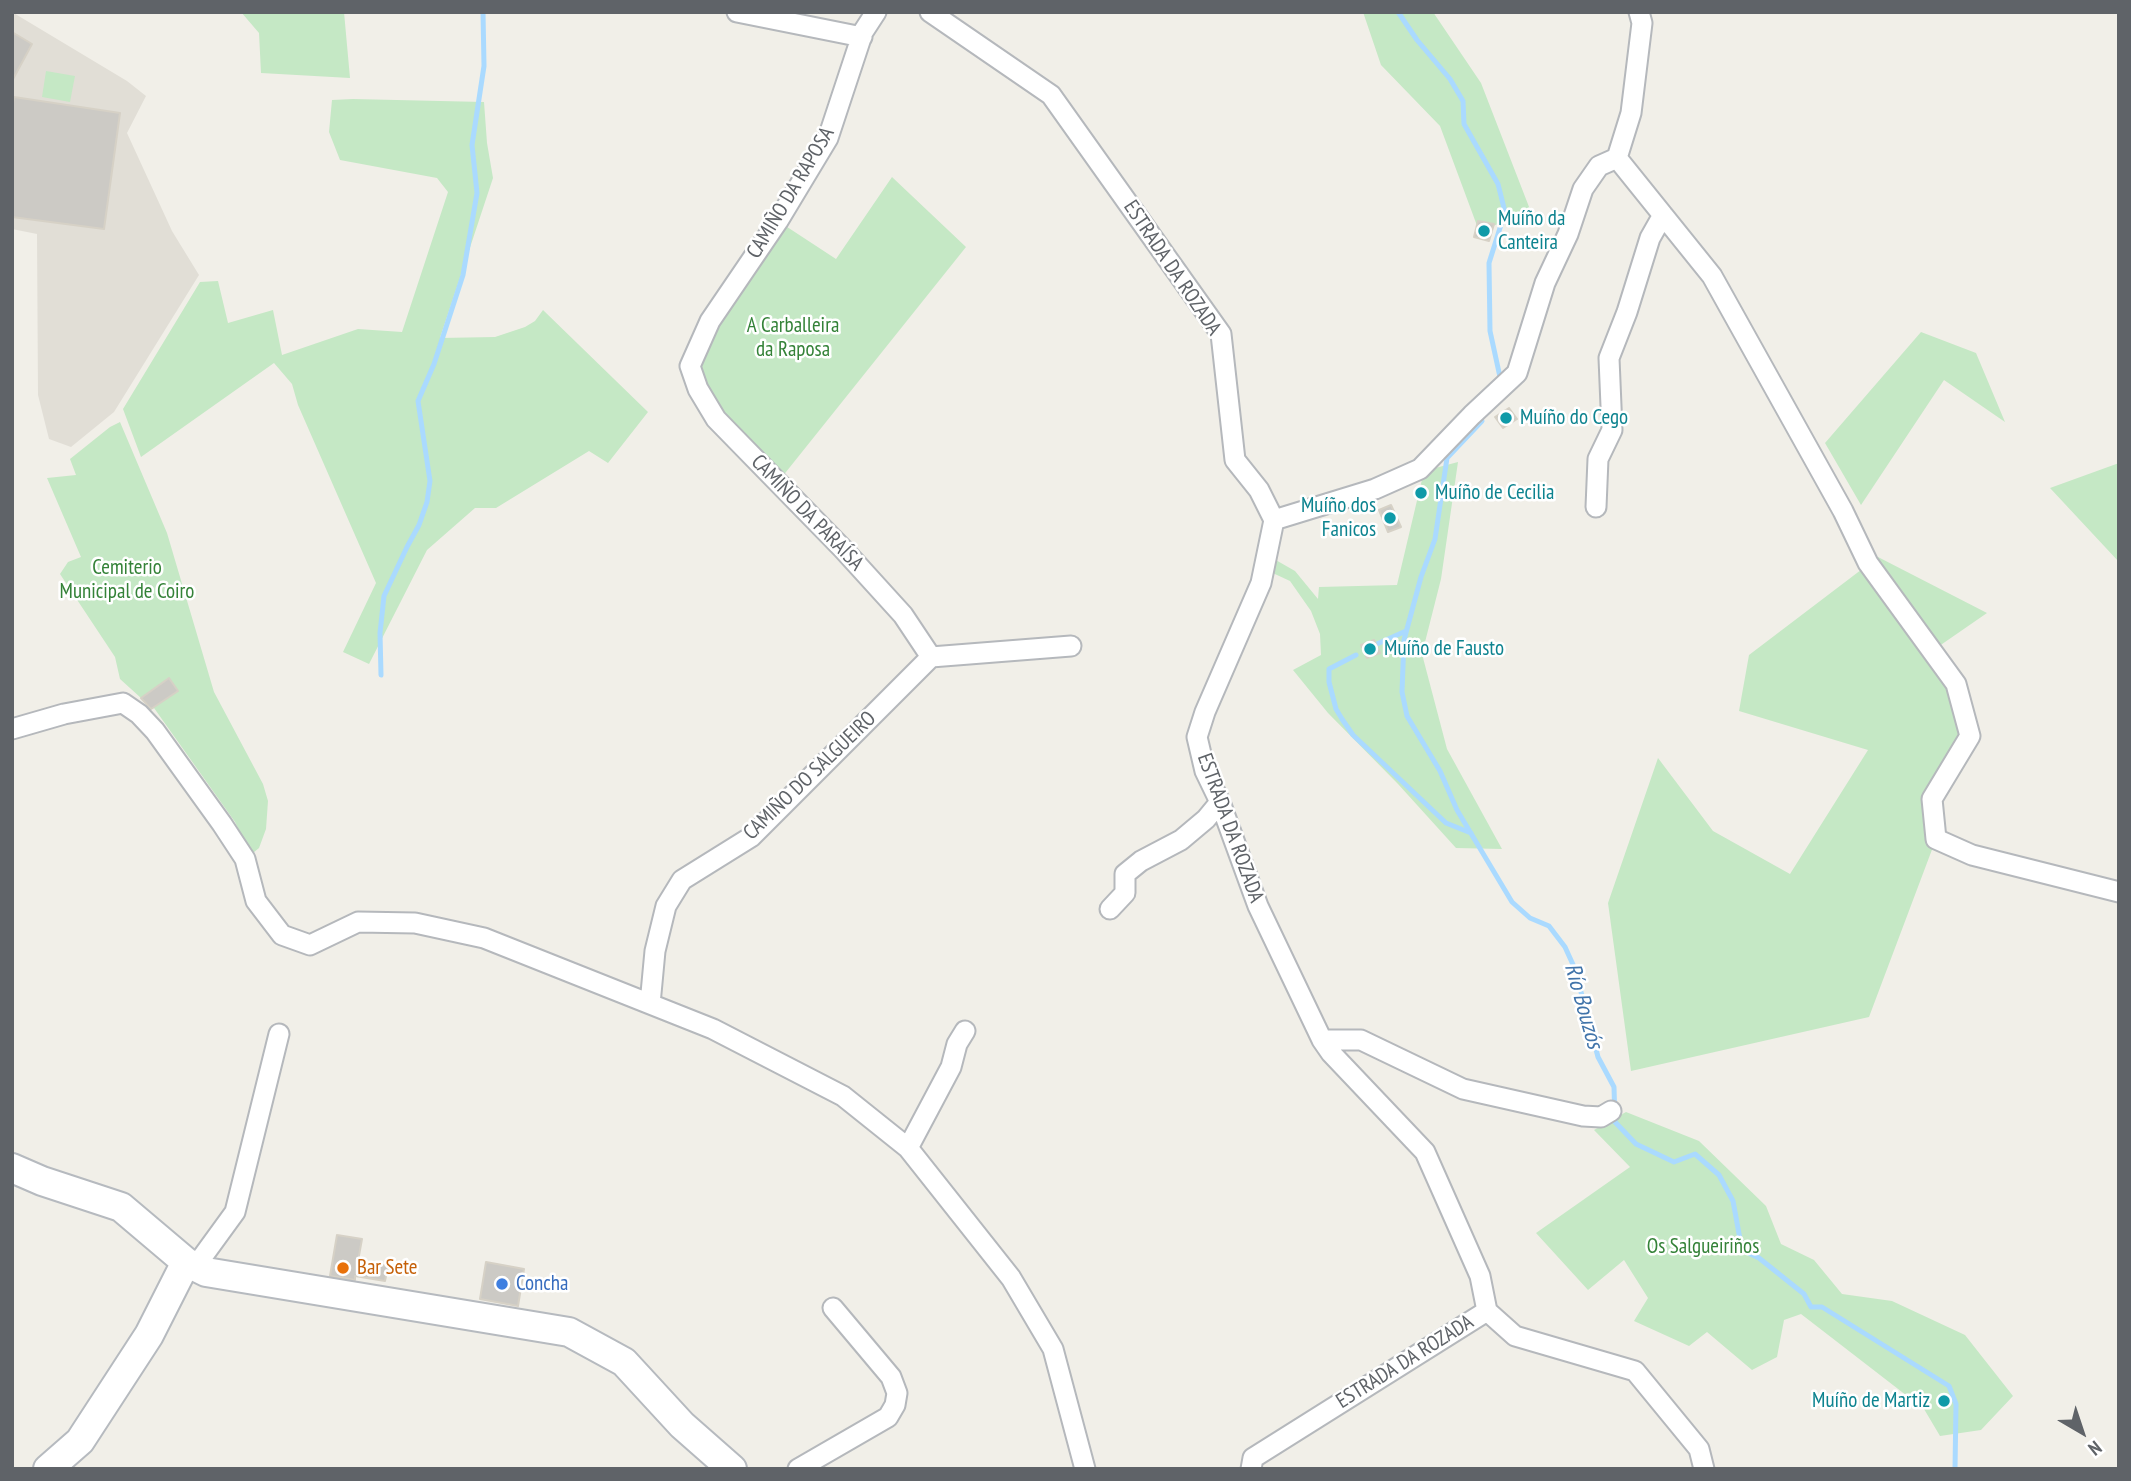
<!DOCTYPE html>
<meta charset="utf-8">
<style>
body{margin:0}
#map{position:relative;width:2131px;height:1481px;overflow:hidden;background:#f1efe8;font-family:"PT Sans Narrow",sans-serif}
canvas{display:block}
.frame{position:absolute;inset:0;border:14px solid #5f6368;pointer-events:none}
.north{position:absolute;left:2047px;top:1397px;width:70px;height:70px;-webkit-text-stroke:5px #fff;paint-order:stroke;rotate:141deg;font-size:19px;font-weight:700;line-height:28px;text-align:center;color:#5f6368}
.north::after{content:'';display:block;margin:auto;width:24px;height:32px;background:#5f6368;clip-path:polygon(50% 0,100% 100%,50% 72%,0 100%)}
</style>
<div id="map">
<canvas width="2131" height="1481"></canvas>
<div class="frame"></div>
<div class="north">N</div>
</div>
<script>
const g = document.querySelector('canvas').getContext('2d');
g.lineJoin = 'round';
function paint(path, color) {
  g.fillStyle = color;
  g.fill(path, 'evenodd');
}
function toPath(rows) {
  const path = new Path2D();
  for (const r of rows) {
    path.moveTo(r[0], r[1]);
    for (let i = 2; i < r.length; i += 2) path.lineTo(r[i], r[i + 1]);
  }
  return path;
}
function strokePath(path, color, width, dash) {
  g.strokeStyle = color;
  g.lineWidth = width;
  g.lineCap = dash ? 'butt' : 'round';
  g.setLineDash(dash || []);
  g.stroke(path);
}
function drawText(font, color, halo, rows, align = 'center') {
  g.font = font + ' "PT Sans Narrow",sans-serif';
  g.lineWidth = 5;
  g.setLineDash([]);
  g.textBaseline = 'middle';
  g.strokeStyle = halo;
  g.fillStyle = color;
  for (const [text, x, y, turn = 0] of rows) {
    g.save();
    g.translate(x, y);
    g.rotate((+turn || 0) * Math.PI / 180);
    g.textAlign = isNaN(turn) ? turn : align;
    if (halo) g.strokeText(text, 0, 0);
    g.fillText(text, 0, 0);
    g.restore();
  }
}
paint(toPath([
 [12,12,127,81,146,96,127,133,172,231,199,275,114,412,71,447,49,439,38,395,37,234,12,229]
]), '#e1ded6');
paint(toPath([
 [241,12,344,12,350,78,261,73,259,33],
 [1363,12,1433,12,1481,83,1531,212,1479,231,1440,126,1381,65],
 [46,71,75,76,70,102,42,97],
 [353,99,484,102,487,143,493,178,440,338,495,337,525,327,535,321,543,310,648,412,608,463,589,451,496,508,475,508,427,550,369,664,343,652,376,583,298,405,292,384,274,363,141,457,123,409,200,282,218,281,228,323,273,310,282,355,358,329,402,332,448,192,437,178,340,160,329,132,332,100],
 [892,177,966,247,778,482,717,419,690,366,778,221,836,259],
 [1921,332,1976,353,2005,422,1944,380,1861,505,1825,443],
 [120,422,167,533,214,692,263,784,268,801,266,829,259,848,253,853,248,849,235,822,154,708,150,710,141,698,120,679,115,657,60,574,68,562,81,557,47,478,76,475,70,459,110,427],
 [1458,462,1441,579,1422,654,1447,749,1502,849,1456,848,1398,784,1328,713,1293,670,1321,655,1320,634,1311,611,1290,581,1264,569,1267,555,1295,571,1318,599,1319,587,1397,585,1424,471],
 [2119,463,2119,562,2050,488],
 [1878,557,1987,613,1932,651,1970,736,1932,799,1936,839,1869,1017,1631,1071,1608,903,1658,758,1713,831,1790,874,1868,750,1739,711,1749,655],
 [1626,1112,1699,1141,1766,1206,1781,1244,1814,1260,1842,1294,1892,1301,1965,1335,2013,1396,1981,1430,1940,1436,1924,1409,1801,1314,1784,1320,1777,1357,1752,1370,1707,1332,1689,1346,1634,1321,1648,1298,1624,1260,1588,1290,1536,1233,1630,1167,1594,1130]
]), '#c5e8c5');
strokePath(toPath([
 [1398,12,1417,40,1450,79,1463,101,1464,124,1498,184,1505,212,1489,263,1490,331,1500,377],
 [1482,421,1447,458,1435,539,1421,577,1404,640,1402,692,1407,716,1440,771,1457,810,1512,902,1530,918,1549,926,1565,947,1575,969,1598,1057,1614,1087,1615,1122,1636,1144,1674,1162,1695,1154,1719,1175,1733,1201,1742,1250,1759,1258,1804,1294,1811,1307,1822,1307,1949,1386,1956,1404,1955,1469],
 [1377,644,1406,631],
 [1356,655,1329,669,1329,682,1336,709,1342,719,1353,735,1446,823,1471,833],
 [381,675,380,633,384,596,407,547,419,525,427,502,430,481,418,401,434,364,463,275,477,193,472,145,484,66,483,12]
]), '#aadaff', 5);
const building = toPath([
 [12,32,32,44,12,81,12,32],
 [14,97,120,113,104,229,12,217,12,109,14,97],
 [1478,221,1494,224,1489,241,1474,237,1478,221],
 [1509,408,1517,419,1503,428,1495,417,1509,408],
 [1391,505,1401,527,1388,532,1379,510,1391,505],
 [1374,640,1380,653,1367,658,1361,645,1374,640],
 [169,678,178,691,151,709,141,698,169,678],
 [337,1235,362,1239,358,1261,388,1266,385,1281,355,1276,355,1280,330,1276,337,1235],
 [486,1262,524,1269,518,1306,480,1299,486,1262]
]);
paint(building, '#cccac5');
strokePath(building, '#d6d1c6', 2);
const street = toPath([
 [737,12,862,37],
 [876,12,863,32,828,138,778,221,710,321,690,366,698,389,716,419,843,549,903,615,931,657],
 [930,12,1051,95,1221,334,1235,460,1259,490,1274,520,1261,583,1205,712,1197,737,1205,771,1220,802,1258,906,1322,1040,1331,1053,1425,1152,1480,1276,1487,1311,1253,1458,1251,1469],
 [1617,158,1712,276,1843,511,1868,563,1956,684,1970,736,1932,799,1936,839,1972,855,2119,892],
 [1617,158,1631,113,1642,23,1639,12],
 [1596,507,1598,459,1612,430,1609,358,1627,312,1650,238,1663,215],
 [1274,520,1375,489,1420,469,1472,415,1517,373,1545,283,1568,234,1583,189,1599,166,1617,158],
 [931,657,1071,646],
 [12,729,64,714,123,703,139,714,155,731,222,824,245,859,256,901,282,935,310,945,358,922,415,923,484,938,713,1029,843,1096,908,1148,1011,1278,1053,1349,1085,1469],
 [1110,909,1125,893,1125,874,1141,861,1181,840,1206,819,1220,802],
 [650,1004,655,951,666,906,682,880,751,837,931,657],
 [1322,1040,1361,1040,1463,1089,1583,1116,1601,1117,1611,1111],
 [908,1148,951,1067,957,1044,965,1031],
 [195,1267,235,1212,279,1034],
 [1487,1311,1515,1336,1635,1371,1699,1449,1704,1469],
 [798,1469,888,1417,895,1405,897,1393,891,1377,833,1308]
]);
const secondary = toPath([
 [12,1168,42,1181,121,1207,186,1262,206,1272,569,1332,624,1362,682,1425,732,1469],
 [48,1469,80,1441,149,1335,186,1262]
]);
strokePath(street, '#b5b8bc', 23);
strokePath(secondary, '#b6babf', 32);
strokePath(street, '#fff', 19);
strokePath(secondary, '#fff', 28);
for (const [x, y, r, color] of [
 [1484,231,7,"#0f9aa8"],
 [1506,418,7,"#0f9aa8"],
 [1421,493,7,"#0f9aa8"],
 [1390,518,7,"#0f9aa8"],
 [1370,649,7,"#0f9aa8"],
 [343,1268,7,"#e8710a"],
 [502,1284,7,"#3f7fe0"],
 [1944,1401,7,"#0f9aa8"]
]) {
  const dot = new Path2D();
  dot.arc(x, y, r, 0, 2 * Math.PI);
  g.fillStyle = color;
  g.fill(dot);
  strokePath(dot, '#fff', 2.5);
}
drawText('21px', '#5f6368', '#fff', [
 ["CAMIÑO DA RAPOSA",791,193,-59],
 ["ESTRADA DA ROZADA",1172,268,56],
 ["CAMIÑO DA PARAÍSA",807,513,46],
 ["CAMIÑO DO SALGUEIRO",810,776,-44],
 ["ESTRADA DA ROZADA",1230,828,70],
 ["ESTRADA DA ROZADA",1405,1362,-32]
]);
drawText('21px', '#0d838f', '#fff', [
 ["Muíño da",1498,219],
 ["Canteira",1498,243],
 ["Muíño do Cego",1520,418],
 ["Muíño de Cecilia",1435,493],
 ["Muíño dos",1376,506,"right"],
 ["Fanicos",1376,530,"right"],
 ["Muíño de Fausto",1384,649],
 ["Muíño de Martiz",1930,1401,"right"]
], 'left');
drawText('21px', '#348238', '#fff', [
 ["A Carballeira",793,326],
 ["da Raposa",793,350],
 ["Cemiterio",127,568],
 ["Municipal de Coiro",127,592],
 ["Os Salgueiriños",1703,1247]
]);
drawText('21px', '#c56008', '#fff', [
 ["Bar Sete",357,1268]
], 'left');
drawText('21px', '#366cbe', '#fff', [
 ["Concha",516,1284]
], 'left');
drawText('italic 23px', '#4174aa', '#fff', [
 ["Río Bouzós",1583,1006,74]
]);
</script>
